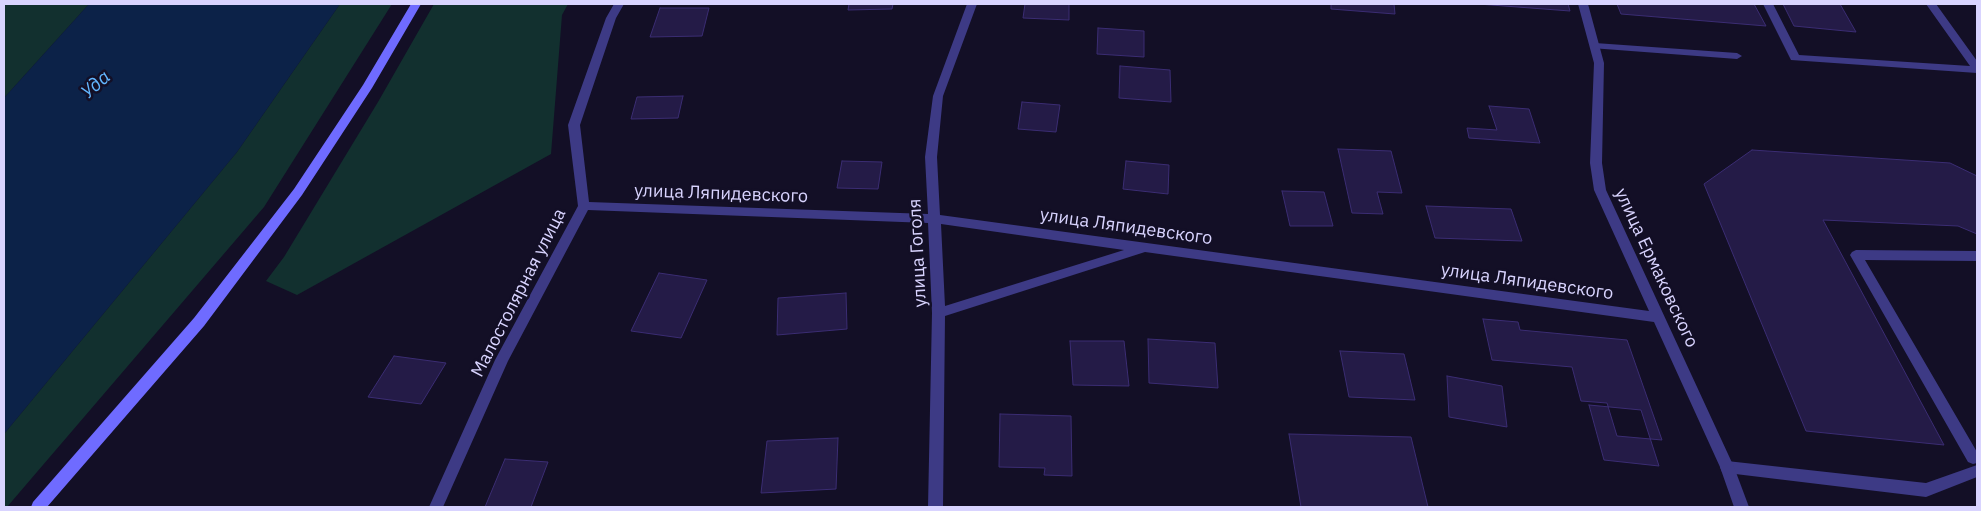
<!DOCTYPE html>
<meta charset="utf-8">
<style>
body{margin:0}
#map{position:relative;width:1981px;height:511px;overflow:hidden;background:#130f26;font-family:"IBM Plex Sans",sans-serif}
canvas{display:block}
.frame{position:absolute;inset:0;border:5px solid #d9d4ff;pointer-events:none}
</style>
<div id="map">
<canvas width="1981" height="511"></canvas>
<div class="frame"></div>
</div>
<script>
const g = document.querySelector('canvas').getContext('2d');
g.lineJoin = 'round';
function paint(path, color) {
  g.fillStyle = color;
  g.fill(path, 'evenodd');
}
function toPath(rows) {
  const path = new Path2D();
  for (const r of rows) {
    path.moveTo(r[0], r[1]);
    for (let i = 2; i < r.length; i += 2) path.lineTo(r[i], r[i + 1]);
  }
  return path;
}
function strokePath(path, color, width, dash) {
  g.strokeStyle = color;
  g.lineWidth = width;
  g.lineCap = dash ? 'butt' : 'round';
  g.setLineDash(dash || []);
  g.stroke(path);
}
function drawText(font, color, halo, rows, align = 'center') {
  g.font = font + ' "IBM Plex Sans",sans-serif';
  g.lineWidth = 5;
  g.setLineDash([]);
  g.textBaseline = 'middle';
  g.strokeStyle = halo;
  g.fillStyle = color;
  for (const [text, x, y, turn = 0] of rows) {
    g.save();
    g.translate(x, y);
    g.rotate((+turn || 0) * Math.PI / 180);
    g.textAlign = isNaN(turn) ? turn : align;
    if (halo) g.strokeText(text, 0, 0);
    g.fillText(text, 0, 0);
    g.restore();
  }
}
paint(toPath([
 [4,4,89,4,4,98],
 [340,4,392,4,264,207,7,507,4,507,4,434,237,152],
 [434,4,568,4,562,15,551,154,297,295,266,281,284,257,378,102]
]), '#12302f');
paint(toPath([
 [89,4,340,4,237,152,4,434,4,98]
]), '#0c2248');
const building = toPath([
 [849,4,893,4,892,9,848,10,849,4],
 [1025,4,1069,4,1069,20,1023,18,1025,4],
 [1331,4,1394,4,1395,14,1331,9,1331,4],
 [1478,4,1568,4,1570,11,1478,4],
 [1617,4,1754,4,1766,26,1621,14,1617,4],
 [1783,4,1840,4,1856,32,1794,26,1783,4],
 [660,8,709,8,702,36,650,37,660,8],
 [1098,28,1144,31,1144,57,1097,54,1098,28],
 [1120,66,1170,70,1171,102,1119,98,1120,66],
 [683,96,678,118,631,119,637,97,683,96],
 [1022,102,1060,105,1056,132,1018,129,1022,102],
 [1489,106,1529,109,1540,143,1469,138,1467,128,1497,130,1489,106],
 [1338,149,1391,151,1402,193,1377,192,1383,214,1352,213,1338,149],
 [1752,150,1950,163,1977,176,1977,234,1958,226,1823,220,1944,445,1806,431,1704,184,1752,150],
 [842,161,882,162,878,189,837,188,842,161],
 [1126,161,1169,165,1168,194,1123,189,1126,161],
 [1282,191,1324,192,1333,226,1290,226,1282,191],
 [1426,206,1511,209,1522,241,1435,238,1426,206],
 [659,273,707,280,681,338,631,331,659,273],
 [846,293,847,329,777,335,778,298,846,293],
 [1483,319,1518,322,1520,330,1627,340,1662,440,1617,436,1607,403,1581,401,1572,367,1492,360,1483,319],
 [1148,339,1215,343,1218,388,1149,383,1148,339],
 [1070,341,1124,341,1129,386,1073,385,1070,341],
 [1340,351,1404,354,1415,400,1349,397,1340,351],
 [394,356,446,363,421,404,368,397,394,356],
 [1447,376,1502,386,1507,427,1449,417,1447,376],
 [1589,405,1641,410,1659,466,1604,460,1589,405],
 [1000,414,1071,416,1072,476,1044,475,1045,468,999,467,1000,414],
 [1289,434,1411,437,1428,507,1301,507,1289,434],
 [838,438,836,489,761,493,767,441,838,438],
 [505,459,548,462,531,507,485,507,505,459]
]);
paint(building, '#241b47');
strokePath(building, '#3b2d73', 1);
paint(toPath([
 [1763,4,1773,4,1799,55,1970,66,1926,4,1936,4,1977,61,1977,73,1791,60,1763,4],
 [1595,43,1737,53,1742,56,1737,59,1591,48,1590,46,1591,44,1595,43],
 [1856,250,1977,251,1977,261,1865,260,1977,452,1977,463,1973,464,1968,462,1850,255,1852,252,1856,250],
 [1727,461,1926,483,1977,465,1977,477,1926,497,1727,473,1722,472,1720,467,1722,462,1727,461]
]), '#3d3a85');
paint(toPath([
 [614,4,624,4,616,18,580,125,589,202,928,214,925,157,933,96,967,4,977,4,943,96,937,157,940,215,1649,311,1594,190,1590,163,1594,63,1578,4,1588,4,1604,63,1602,163,1606,190,1734,467,1749,507,1734,507,1720,467,1654,322,1145,252,945,316,943,507,928,507,932,313,928,223,588,210,508,361,443,507,429,507,495,360,578,206,568,125,606,18,614,4],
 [941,224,1124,250,945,306,941,224]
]), '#3d3a85');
paint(toPath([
 [411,4,421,4,372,88,302,195,204,326,47,507,31,507,33,502,194,318,294,189,363,85,411,4]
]), '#6f6bff');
drawText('18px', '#d9d4ff', '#130f26', [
 ["улица Ляпидевского",721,194,2],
 ["улица Ляпидевского",1126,227,8],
 ["улица Гоголя",918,253,-93],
 ["улица Ермаковского",1656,268,65],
 ["улица Ляпидевского",1527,282,8],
 ["Малостолярная улица",519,293,-63]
]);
drawText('italic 19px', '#62b6ff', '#130f26', [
 ["Уда",96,85,-42]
]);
</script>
